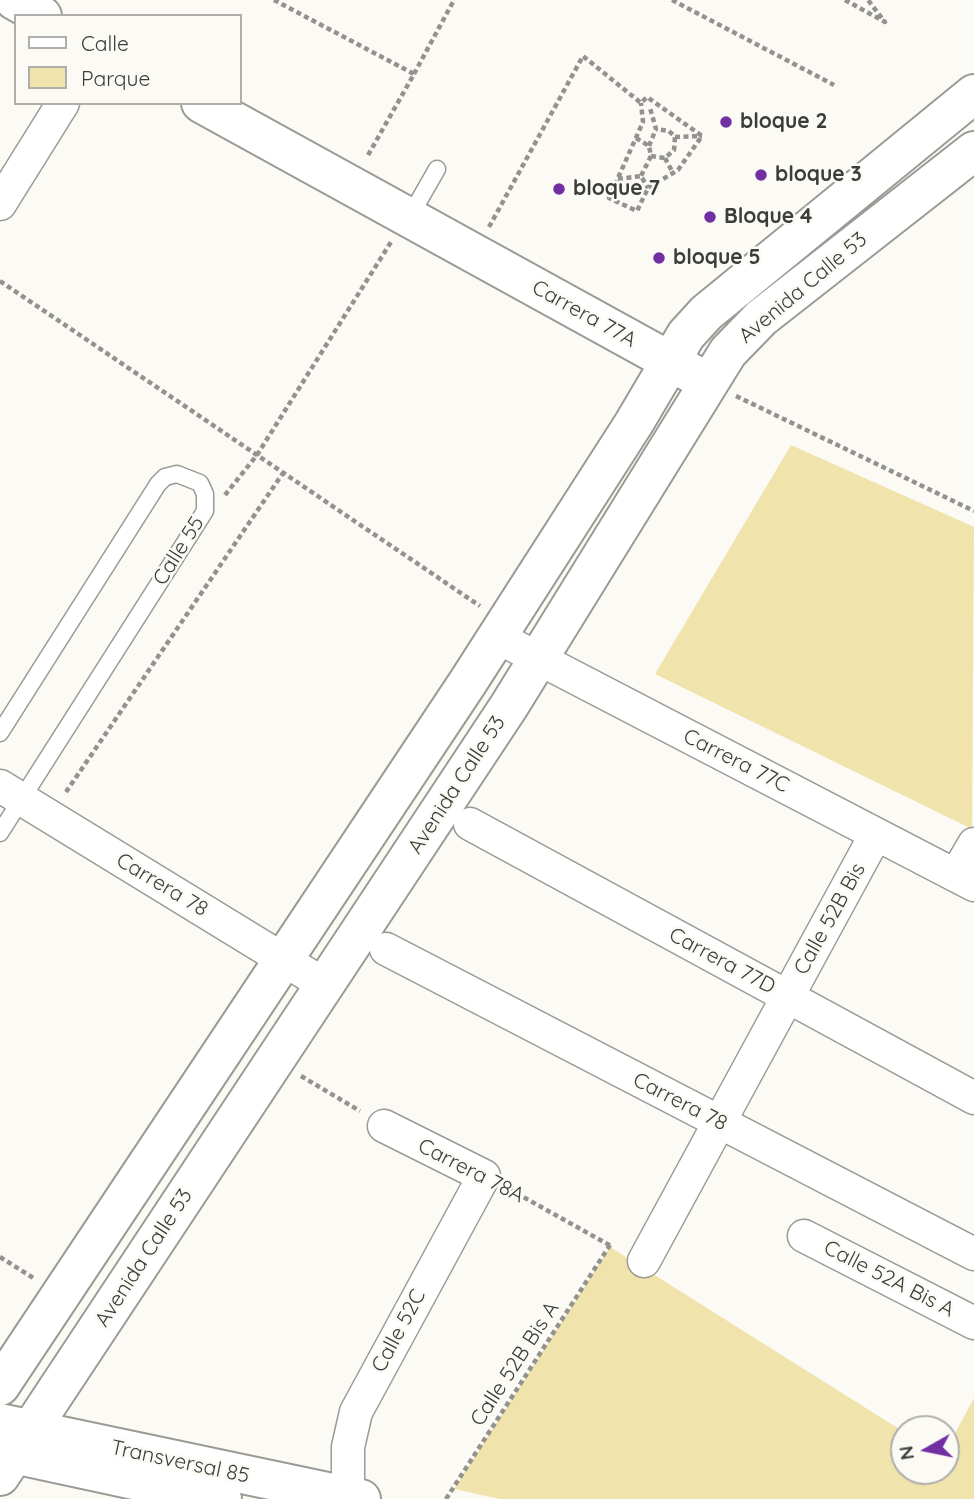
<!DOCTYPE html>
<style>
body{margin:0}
#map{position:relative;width:974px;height:1499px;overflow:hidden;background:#fbfaf4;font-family:Quicksand,sans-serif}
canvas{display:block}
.legend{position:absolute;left:14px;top:14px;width:228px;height:91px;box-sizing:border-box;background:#fbfaf4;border:2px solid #afaeaa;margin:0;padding:9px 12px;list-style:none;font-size:21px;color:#3c3c3a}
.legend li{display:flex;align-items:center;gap:14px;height:35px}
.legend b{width:35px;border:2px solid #afaeaa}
.north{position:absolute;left:890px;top:1415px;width:70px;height:70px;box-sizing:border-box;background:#fbfaf4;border:2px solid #afaeaa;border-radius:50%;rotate:261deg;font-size:19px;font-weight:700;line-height:28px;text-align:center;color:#3c3c3a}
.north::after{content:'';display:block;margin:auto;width:24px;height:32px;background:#722fa4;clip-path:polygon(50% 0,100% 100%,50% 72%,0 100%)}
</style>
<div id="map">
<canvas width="974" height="1499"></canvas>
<ul class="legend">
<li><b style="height:9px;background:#fff"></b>Calle</li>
<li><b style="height:19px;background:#f0e3ac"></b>Parque</li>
</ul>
<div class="north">N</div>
</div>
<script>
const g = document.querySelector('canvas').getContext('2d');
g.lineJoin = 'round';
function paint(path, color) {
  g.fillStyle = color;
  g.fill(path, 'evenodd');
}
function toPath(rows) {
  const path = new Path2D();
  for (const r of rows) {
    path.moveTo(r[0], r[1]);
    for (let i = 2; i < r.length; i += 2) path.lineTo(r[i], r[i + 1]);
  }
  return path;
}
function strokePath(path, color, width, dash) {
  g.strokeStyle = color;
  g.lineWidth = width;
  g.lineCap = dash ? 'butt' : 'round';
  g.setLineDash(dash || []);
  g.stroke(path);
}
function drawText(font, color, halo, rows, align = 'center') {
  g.font = font + ' Quicksand,sans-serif';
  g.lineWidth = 5;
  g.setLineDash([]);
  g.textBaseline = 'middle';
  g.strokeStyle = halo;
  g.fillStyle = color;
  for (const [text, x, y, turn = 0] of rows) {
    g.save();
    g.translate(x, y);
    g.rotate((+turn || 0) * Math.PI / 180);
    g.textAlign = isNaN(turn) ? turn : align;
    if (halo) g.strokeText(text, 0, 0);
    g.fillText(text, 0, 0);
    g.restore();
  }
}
paint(toPath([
 [791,445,974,527,972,829,655,674],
 [610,1247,904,1432,904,1471,946,1471,946,1450,974,1398,974,1499,500,1499,454,1489]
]), '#f0e3ac');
const lane = toPath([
 [409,218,437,169],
 [0,733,158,484,165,477,177,474,200,483,205,494,205,511,0,833]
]);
const street = toPath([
 [0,204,63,103],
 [497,637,974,885],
 [0,786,325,985],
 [470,824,974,1098],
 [956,875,974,844],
 [386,949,974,1254],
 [804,1236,974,1323],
 [644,1261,876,834],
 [348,1496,348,1447,356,1412,484,1176,384,1126]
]);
const secondary = toPath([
 [14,0,42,16],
 [201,103,693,374],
 [0,1386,468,682,634,423,686,335,706,313,974,94],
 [0,1423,361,1499],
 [0,1451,222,1499],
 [0,1476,509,706,728,352,761,318,974,151]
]);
strokePath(lane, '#9b9a95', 19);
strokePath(street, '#9b9a95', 35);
strokePath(secondary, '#9b9a95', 42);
strokePath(toPath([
 [274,0,414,74,367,157],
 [672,0,834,85],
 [845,0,885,22,868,0],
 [414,74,454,0],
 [675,137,702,136],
 [636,138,649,146,651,156,641,176],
 [649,146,656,129,650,108],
 [651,156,665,158,674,150,675,137,669,131,656,129],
 [665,158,673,173],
 [618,179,641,176,648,188],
 [489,227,583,56,641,103,647,97,702,136,678,170,648,188,637,211,609,198,643,122,641,103],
 [0,281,480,606],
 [736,396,974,511],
 [225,495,257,455,391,242],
 [66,792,283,473],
 [301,1076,360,1111],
 [509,1189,611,1246],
 [0,1257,35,1279],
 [446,1499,610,1245]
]), '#93928f', 4.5, [5, 3.5]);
strokePath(lane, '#fff', 16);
strokePath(street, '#fff', 32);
strokePath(secondary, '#fff', 38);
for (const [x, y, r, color] of [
 [726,122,7,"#722fa4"],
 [761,175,7,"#722fa4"],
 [559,189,7,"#722fa4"],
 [710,217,7,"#722fa4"],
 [659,258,7,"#722fa4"]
]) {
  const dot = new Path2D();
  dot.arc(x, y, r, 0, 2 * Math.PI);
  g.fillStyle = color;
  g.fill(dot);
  strokePath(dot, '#fbfaf4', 2.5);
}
drawText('bold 21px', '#3c3c3a', '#fbfaf4', [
 ["bloque 2",740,122],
 ["bloque 3",775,175],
 ["bloque 7",573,189],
 ["Bloque 4",724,217],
 ["bloque 5",673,258]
], 'left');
drawText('21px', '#3c3c3a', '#fbfaf4', [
 ["Avenida Calle 53",803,288,-40],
 ["Carrera 77A",584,314,29],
 ["Calle 55",179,551,-58],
 ["Carrera 77C",736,761,27],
 ["Avenida Calle 53",457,785,-57],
 ["Carrera 78",162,885,31],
 ["Calle 52B Bis",830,919,-61],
 ["Carrera 77D",722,961,28],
 ["Carrera 78",680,1102,27],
 ["Carrera 78A",471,1171,27],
 ["Avenida Calle 53",144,1258,-57],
 ["Calle 52A Bis A",889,1279,27],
 ["Calle 52C",399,1331,-62],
 ["Calle 52B Bis A",515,1364,-57],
 ["Transversal 85",180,1462,12]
]);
</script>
